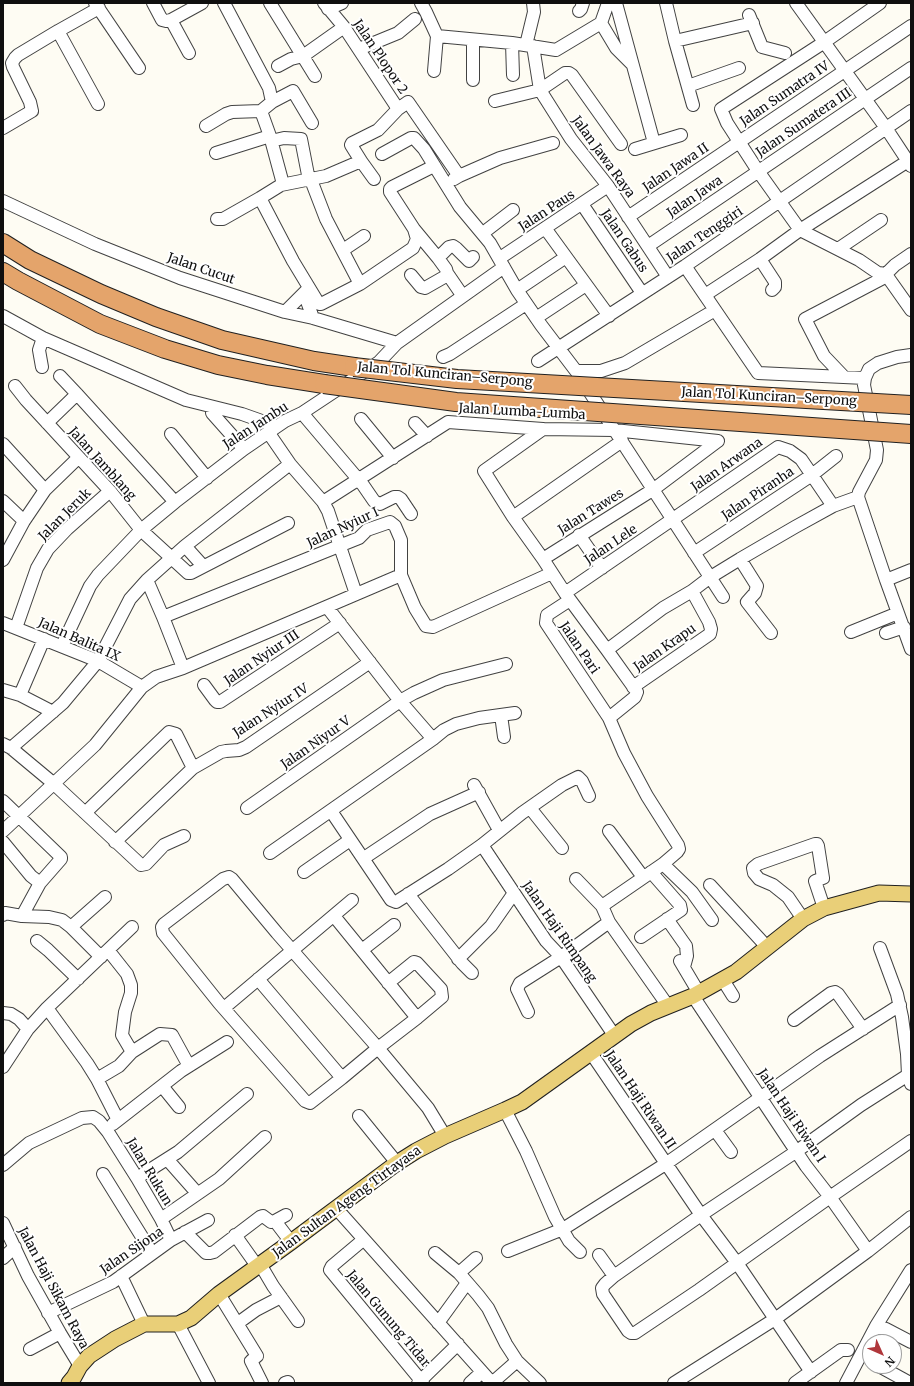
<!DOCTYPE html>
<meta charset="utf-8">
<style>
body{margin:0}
#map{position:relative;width:914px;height:1386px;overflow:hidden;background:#fefcf3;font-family:Merriweather,serif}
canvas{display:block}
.frame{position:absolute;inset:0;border:4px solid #0f0f0f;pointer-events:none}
.north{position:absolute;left:862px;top:1334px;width:40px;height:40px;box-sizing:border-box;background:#fff;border:1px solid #9f9f9f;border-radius:50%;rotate:135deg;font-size:11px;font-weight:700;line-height:16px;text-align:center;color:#0f0f0f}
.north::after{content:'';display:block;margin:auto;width:14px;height:18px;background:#b0373b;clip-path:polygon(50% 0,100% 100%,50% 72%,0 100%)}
</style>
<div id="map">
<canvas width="914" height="1386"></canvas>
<div class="frame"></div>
<div class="north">N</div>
</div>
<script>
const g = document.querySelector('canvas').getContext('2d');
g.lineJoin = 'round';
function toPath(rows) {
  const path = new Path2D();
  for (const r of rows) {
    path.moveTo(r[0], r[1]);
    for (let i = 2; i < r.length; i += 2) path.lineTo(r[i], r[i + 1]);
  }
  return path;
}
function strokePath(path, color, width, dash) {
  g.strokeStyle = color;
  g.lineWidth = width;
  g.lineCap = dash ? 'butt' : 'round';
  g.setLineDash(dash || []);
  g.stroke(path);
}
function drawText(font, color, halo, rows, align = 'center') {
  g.font = font + ' Merriweather,serif';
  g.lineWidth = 4;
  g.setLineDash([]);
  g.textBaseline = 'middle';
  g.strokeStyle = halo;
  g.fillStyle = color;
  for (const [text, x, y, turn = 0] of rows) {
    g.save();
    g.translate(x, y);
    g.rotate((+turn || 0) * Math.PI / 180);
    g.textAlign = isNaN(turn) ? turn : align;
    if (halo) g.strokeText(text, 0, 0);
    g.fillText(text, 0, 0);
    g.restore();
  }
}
const minor = toPath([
 [95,3,139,68],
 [153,3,162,20,166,21,171,20,202,3],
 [224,3,269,88,272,102],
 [270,3,315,76],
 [324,3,344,27,398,109],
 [421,3,426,12,437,36,434,71],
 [608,3,601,23,616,48,632,64],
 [616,3,654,143],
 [666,3,675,41,693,105],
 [796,3,886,128,911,166],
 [880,3,823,43,721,109,727,123,758,171,800,230,859,260,878,273,887,274],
 [328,9,342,3],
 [579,11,581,9,583,3],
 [749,15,762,47,785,53],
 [171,20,189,53],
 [58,31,98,104],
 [437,36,512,43,556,50,601,23],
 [473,40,473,80],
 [675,41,753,23],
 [512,43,513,75],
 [526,45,534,12,533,3],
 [533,46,540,90,571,139,608,186,668,277],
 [359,49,398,33,415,19],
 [278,66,291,59,303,56,344,27],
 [688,86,739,68],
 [495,101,540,90,565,73,569,73,572,75,621,144],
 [206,126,226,114,232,112,261,111],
 [3,128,32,111,30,102,13,67,12,63,15,58,18,55,58,31,99,8],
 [271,141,284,138,301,139,309,180],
 [635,149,681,135],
 [216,153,270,136],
 [382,154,411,138,414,138,424,149,460,207,490,243,517,290,541,325,576,371,723,597],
 [374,179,361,161,351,145,352,143,378,130,398,109,408,102,459,176],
 [454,179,459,176,500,158,553,143],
 [311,180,326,219,360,284],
 [283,184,270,136,261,111,272,102,293,91,312,123],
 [260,198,293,261,319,304,321,304,360,284,413,248,417,239,414,229],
 [3,201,95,244,180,278,285,312,313,318,397,343],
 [582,204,642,293],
 [628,217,911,26],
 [217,219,223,219,260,198,281,185,326,176,361,161],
 [545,228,609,316],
 [483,233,513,210],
 [648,246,911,68],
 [838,249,881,220],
 [343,250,364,236],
 [911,254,895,265,888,272,887,276,911,310],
 [438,258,449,247,453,246,456,248,469,261,473,257],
 [500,258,608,186],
 [760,259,775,282,775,287,772,290],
 [685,266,758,373,865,378],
 [447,273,460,292,462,297],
 [411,275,421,287,425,288,446,276,447,273,446,269,438,258,414,229,390,192,390,189,392,187,434,166],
 [517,290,566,257],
 [304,293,313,318],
 [705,295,760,259,800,230,908,161],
 [285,312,309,288],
 [3,316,43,338,186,400,242,414,276,426],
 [536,318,586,285],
 [911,355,897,357,878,363,869,369,865,378,864,385,877,450,876,460,859,492,858,497,886,580,911,649],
 [443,357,450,354,526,304],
 [538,361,685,266,911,111],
 [42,367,39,350,43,338],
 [576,371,601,371,625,363,715,310],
 [60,376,77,394,175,502],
 [844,377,824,356,805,319,887,276],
 [15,386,26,400,110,491,141,530,188,573,191,573,288,523],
 [212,413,244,449],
 [302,413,363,485,374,501,380,504,394,497,398,497,401,499,411,514],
 [361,419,393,458],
 [47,423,77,394],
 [415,423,427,436],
 [543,429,484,471,513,517,543,559,565,593,607,650,637,692,635,697,609,718],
 [268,432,290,464,323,502,328,511,356,594],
 [171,434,207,478],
 [3,444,45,490],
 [3,501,24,521],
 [323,502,448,422,543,429,614,430,718,441],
 [513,517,622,441],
 [579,535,602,568],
 [185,546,203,566],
 [694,553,812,475,836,456],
 [543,559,654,489,718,441],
 [740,559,757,586,755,593,747,602,771,633],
 [3,560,24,521,45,490,78,458],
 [147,580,163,617,183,668],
 [886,580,911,570],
 [565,593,778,447,790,451,801,459,833,506],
 [570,600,547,615,546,623,609,718,624,753,647,796,678,845,679,849,677,852,663,864,602,906,609,922,668,1006],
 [327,607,400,701,433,739],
 [163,617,339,546,359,538,367,530,390,522,395,526,401,540,401,575,415,608,426,626,433,627,552,573],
 [3,623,98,661,142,687],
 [16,628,37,568,48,549,67,529,110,491],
 [851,632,898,613],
 [886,633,904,627],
 [62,646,90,586,98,575,141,530,175,502,244,449,285,421,302,413,379,362,397,343,504,267],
 [607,650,663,608,692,591,709,578,740,559,795,527,833,506,858,497],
 [204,685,215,700,217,702,220,702,340,623],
 [633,687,710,634,711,629,709,622,692,591],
 [3,690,20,695,53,712],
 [20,695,44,639],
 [501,715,504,737],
 [3,744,11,748,53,783,141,865,146,864,164,845,184,836],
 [11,748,63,703,98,661,130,599,147,580,185,546,290,464],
 [474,785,499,830],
 [3,801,61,857,61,859,40,883,22,916,49,917,62,920,71,927],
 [247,808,400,701,414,693,443,680,506,664],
 [530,808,562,848],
 [331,811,391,900,396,902,448,869,482,845,522,813,562,785,578,777,582,781,589,796],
 [85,813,169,732,176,734,193,768],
 [3,831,95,745,142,687,156,677,183,668,401,575],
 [609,831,643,877],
 [3,842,31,876,40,883],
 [115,842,193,768,221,752,226,751,239,750,246,747,370,662],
 [482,845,546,941,561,957,614,1035],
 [270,853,433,739,444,730,456,724,479,718,515,713],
 [364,858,430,814,479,792],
 [663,864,692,892,712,920],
 [304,872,350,840],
 [576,879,602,906],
 [710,885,767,947],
 [408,894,462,963,472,973],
 [3,915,5,913,22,916],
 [334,916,417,1018],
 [667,919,686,946,687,956,684,967],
 [803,919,788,897,773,885,759,879,754,873,753,868,758,864,815,844,817,844,818,846,823,878,815,881,824,908],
 [641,937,681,910,680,905,651,872],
 [37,941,48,950,78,979],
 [880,948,897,994,902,1017,907,1054,908,1075,911,1084],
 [108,950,127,974,131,985,131,993,125,1012,122,1035,132,1052],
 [362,950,394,925],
 [101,957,71,927,105,897],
 [458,959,491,926,514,893],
 [680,961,699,993],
 [258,979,342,1078],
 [723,980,733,996],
 [388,983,414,962,417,963,441,989,442,997,417,1018,378,1048,342,1078,310,1103,305,1101,219,1003,163,933,162,927,164,924,223,879,229,877,232,879,277,933,378,1048,428,1108,445,1136],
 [693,996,806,1166,830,1197,868,1251],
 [224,1008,352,900],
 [528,1012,517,989,520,983,561,957,609,922],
 [3,1013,11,1014,19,1019,28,1029,3,1067],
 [794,1020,831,993,835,992,838,994,863,1029],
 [28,1029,47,1008],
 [591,1053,701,1215,737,1263,811,1372],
 [908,1075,861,1105,797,1151,701,1215,614,1276,605,1284,602,1288,603,1294,628,1331,631,1333,635,1333,699,1290,830,1197,911,1141],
 [97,1079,119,1066,132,1052,160,1034,172,1035,189,1066],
 [162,1086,179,1107],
 [505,1110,526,1151,555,1217,569,1241,580,1252],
 [359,1116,397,1163],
 [118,1120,97,1079,87,1063,47,1008,132,927],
 [113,1124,181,1071,227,1042],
 [715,1130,731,1152],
 [167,1159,197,1193],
 [3,1165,29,1143,82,1118,93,1117,99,1121,108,1132,137,1178,161,1219,171,1240],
 [103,1174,152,1253],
 [137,1178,178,1152,247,1094],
 [336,1208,492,1383],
 [161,1219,219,1179,265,1137],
 [275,1221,291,1242],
 [3,1223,28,1276,60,1333,80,1366],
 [185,1232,206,1253,210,1253,214,1252,260,1217,263,1216,271,1222,275,1221,286,1215],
 [235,1235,257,1266],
 [363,1240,332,1266,330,1270,423,1383],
 [508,1251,563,1229,667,1163,820,1056,900,1005],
 [435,1253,459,1273,478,1295,488,1308,506,1344,517,1361,540,1383],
 [599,1255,614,1276],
 [3,1258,15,1247],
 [260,1264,273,1286,298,1321],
 [459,1273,476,1258],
 [121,1276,144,1324],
 [219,1294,257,1356,251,1361,262,1383],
 [48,1313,113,1282,171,1240,208,1220],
 [238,1323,256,1310,281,1297],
 [438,1323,467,1283],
 [178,1324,209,1383],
 [876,1326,886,1329,911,1342],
 [30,1349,60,1333],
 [879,1366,910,1383],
 [285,1383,288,1382],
 [418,1383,458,1344],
 [470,1383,482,1372],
 [492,1383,517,1361],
 [674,1383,775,1319,868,1251,911,1217],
 [795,1383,841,1350,848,1350],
 [846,1383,876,1326,911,1270]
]);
const major = toPath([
 [69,1383,74,1377,80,1366,89,1356,115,1339,144,1324,178,1324,191,1318,219,1294,291,1242,397,1163,416,1151,445,1136,505,1110,522,1102,631,1024,651,1013,693,996,736,972,803,919,824,908,879,893,911,894]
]);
const highway = toPath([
 [3,243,30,260,101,294,156,317,222,340,314,361,354,367],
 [3,272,18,281,100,324,165,349,218,365,267,375,324,384]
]);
strokePath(minor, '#424242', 14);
strokePath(major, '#202020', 17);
strokePath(highway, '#202020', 20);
strokePath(minor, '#fff', 12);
strokePath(major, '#e9cf78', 15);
strokePath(highway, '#e4a46b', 18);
const highwayBridge = toPath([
 [354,367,457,379,911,405],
 [324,384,456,402,911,434]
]);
strokePath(highwayBridge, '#202020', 20, []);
strokePath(highwayBridge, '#e4a46b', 18);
drawText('13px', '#0f0f0f', '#fff', [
 ["Jalan Plopor 2",380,57,56],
 ["Jalan Sumatra IV",785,94,-34],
 ["Jalan Sumatera III",804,123,-34],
 ["Jalan Jawa Raya",603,157,54],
 ["Jalan Jawa II",676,168,-34],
 ["Jalan Jawa",695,197,-34],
 ["Jalan Paus",547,211,-33],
 ["Jalan Tenggiri",705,235,-34],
 ["Jalan Gabus",624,241,56],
 ["Jalan Cucut",201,269,19],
 ["Jalan Tol Kunciran–Serpong",445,375,5],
 ["Jalan Tol Kunciran–Serpong",769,397,3],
 ["Jalan Lumba-Lumba",522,412,3],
 ["Jalan Jambu",256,426,-33],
 ["Jalan Jamblang",102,464,48],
 ["Jalan Arwana",727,465,-35],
 ["Jalan Piranha",758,494,-34],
 ["Jalan Tawes",591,512,-32],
 ["Jalan Jeruk",65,515,-45],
 ["Jalan Nyiur I",343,528,-25],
 ["Jalan Lele",611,545,-34],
 ["Jalan Balita IX",79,640,24],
 ["Jalan Pari",579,648,56],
 ["Jalan Krapu",665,648,-35],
 ["Jalan Nyiur III",262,658,-34],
 ["Jalan Nyiur IV",271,711,-33],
 ["Jalan Niyur V",316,743,-35],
 ["Jalan Haji Rimpang",559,932,55],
 ["Jalan Haji Riwan II",640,1100,56],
 ["Jalan Haji Riwan I",791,1116,56],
 ["Jalan Rukun",149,1172,59],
 ["Jalan Sultan Ageng Tirtayasa",347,1202,-36],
 ["Jalan Sijona",132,1251,-34],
 ["Jalan Haji Sikam Raya",53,1288,62],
 ["Jalan Gunung Tidar",388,1319,50]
]);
</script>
